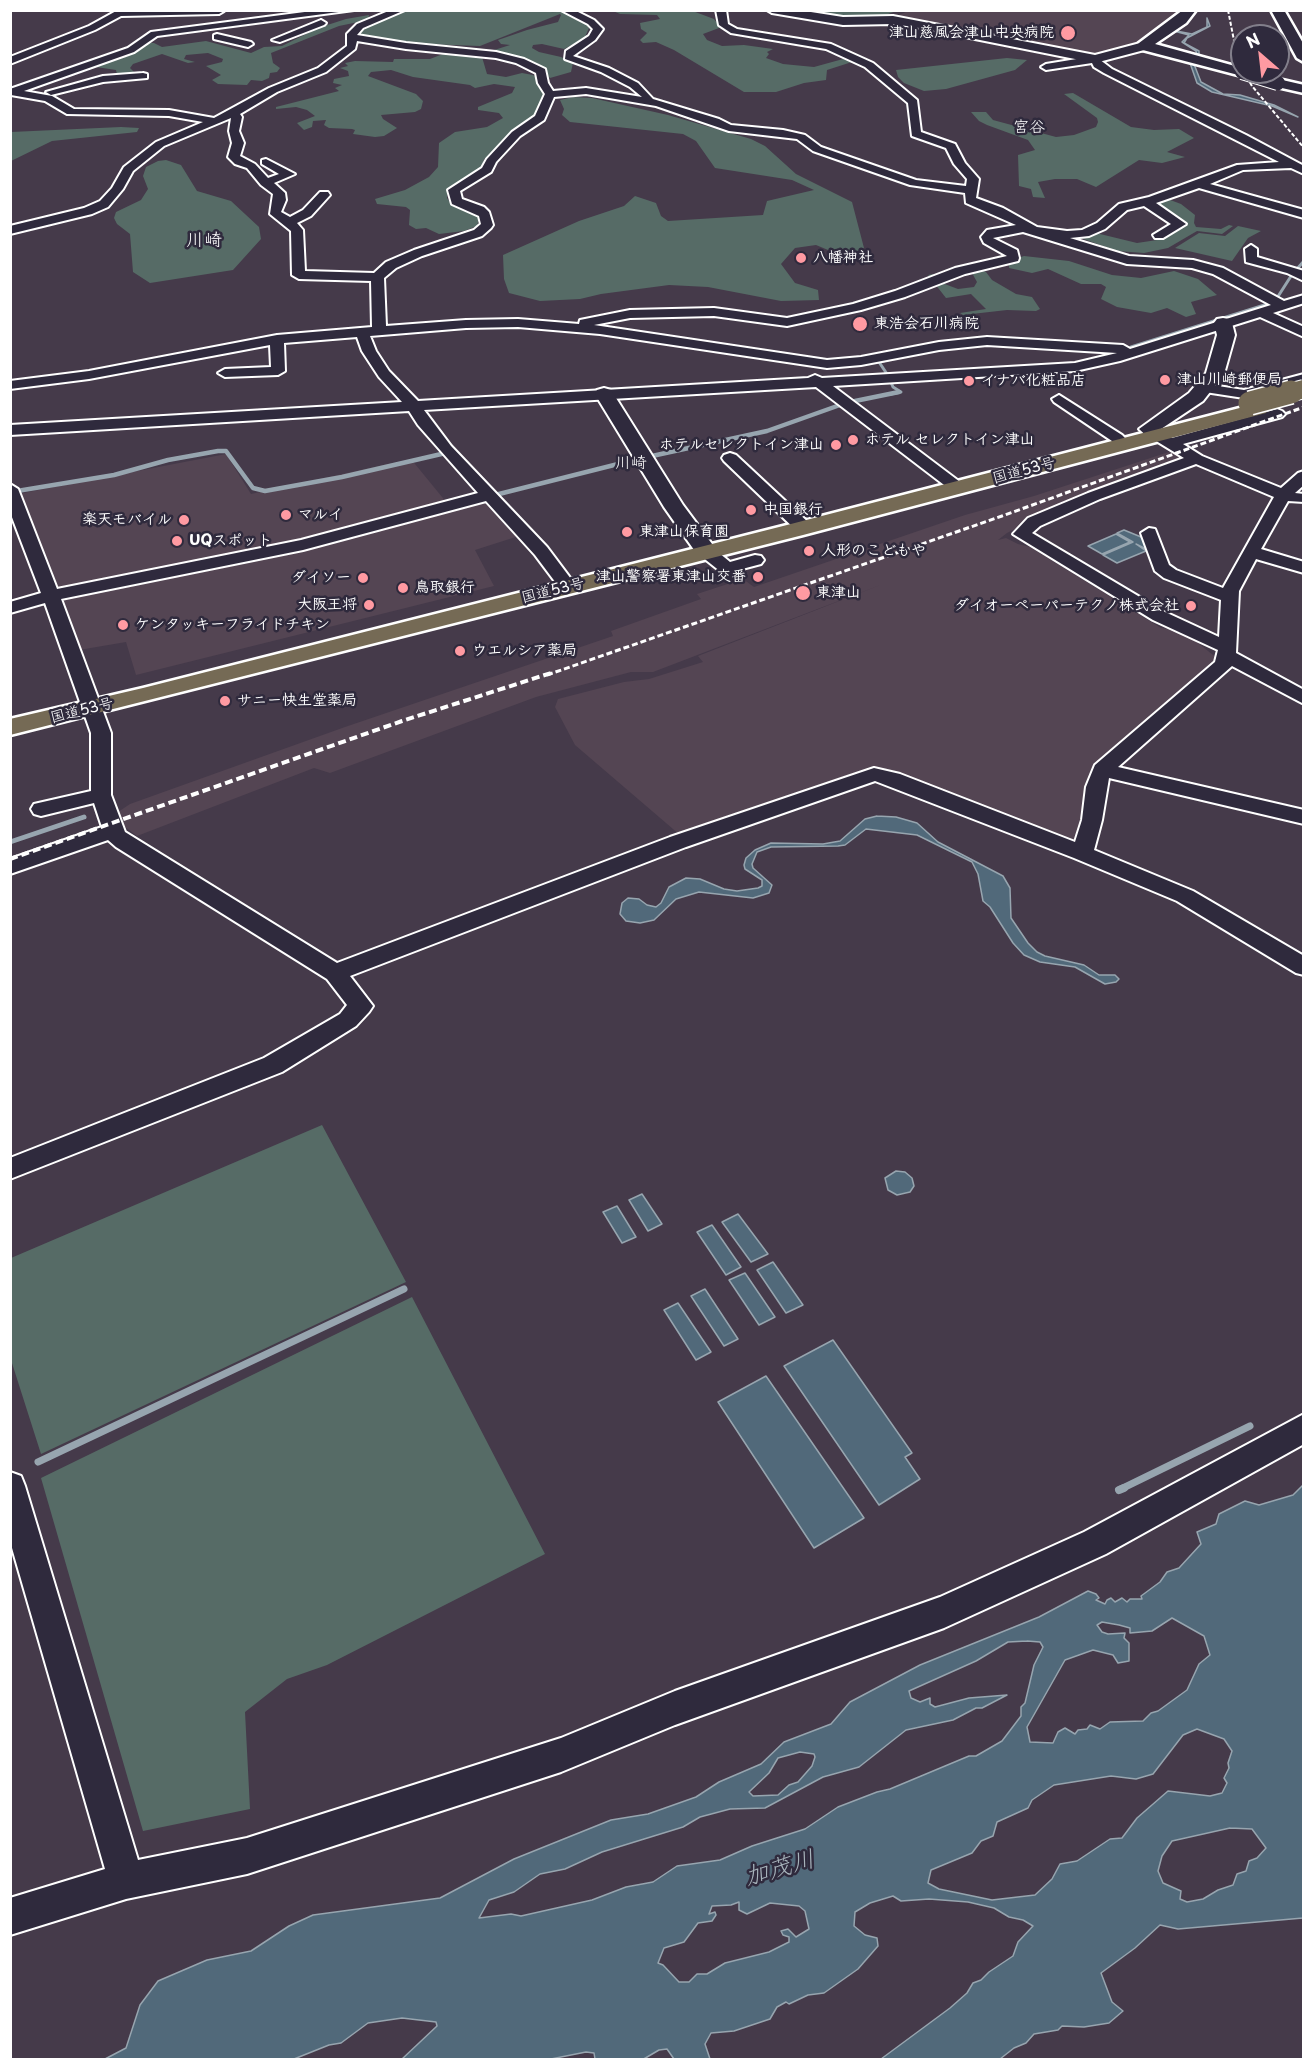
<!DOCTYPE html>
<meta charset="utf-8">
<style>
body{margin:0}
#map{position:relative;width:1314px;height:2070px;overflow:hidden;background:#453a4a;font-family:"Playpen Sans",sans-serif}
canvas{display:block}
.frame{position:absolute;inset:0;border:12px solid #fff;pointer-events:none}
.north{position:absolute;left:1230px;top:24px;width:60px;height:60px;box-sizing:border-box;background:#2f2a3d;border:2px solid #827f8b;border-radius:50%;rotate:332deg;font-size:16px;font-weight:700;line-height:24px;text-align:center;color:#fff}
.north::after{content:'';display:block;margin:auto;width:21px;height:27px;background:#ff9aa2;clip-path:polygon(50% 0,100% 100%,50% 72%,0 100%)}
</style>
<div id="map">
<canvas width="1314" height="2070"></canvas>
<div class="frame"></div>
<div class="north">N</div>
</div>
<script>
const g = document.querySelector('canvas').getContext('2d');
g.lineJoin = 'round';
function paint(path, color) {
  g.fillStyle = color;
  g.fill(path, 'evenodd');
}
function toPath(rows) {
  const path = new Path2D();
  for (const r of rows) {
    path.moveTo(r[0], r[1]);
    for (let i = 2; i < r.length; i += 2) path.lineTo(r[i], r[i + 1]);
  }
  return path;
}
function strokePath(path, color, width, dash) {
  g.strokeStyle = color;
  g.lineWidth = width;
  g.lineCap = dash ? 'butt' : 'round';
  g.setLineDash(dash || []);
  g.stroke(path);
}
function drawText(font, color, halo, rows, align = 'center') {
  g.font = font + ' "Playpen Sans","Klee One",sans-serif';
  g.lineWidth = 5;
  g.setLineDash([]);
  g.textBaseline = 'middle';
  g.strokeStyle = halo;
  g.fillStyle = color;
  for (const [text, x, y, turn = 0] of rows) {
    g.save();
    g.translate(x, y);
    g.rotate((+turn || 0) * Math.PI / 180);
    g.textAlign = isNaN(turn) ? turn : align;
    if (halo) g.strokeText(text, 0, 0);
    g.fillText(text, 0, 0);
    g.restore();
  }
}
paint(toPath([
 [910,10,1179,11,1169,22,1140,41,1129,45,1128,47,1098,56,943,25,893,18],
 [1175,450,1189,458,1114,483,1059,506,1007,533,998,540,1006,538,1018,544,1030,547,1161,628,1183,631,1218,659,1094,769,1086,789,1076,844,870,767,680,835,575,745,555,707,558,699,624,682,649,679,703,662,698,656,883,584,653,672,631,672,536,697,330,773,314,768,137,836,125,827,118,812,130,804,345,727,613,636,611,631,701,599,697,594,743,579,754,587,965,515,1034,496],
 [226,454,251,494,411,459,451,508,489,499,522,535,475,550,494,586,136,675,126,642,79,650,18,494]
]), '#544553');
paint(toPath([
 [406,10,542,10,556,13,548,11,560,11,585,21,589,28,584,39,564,49,542,44,533,45,532,48,539,52,561,57,573,63,571,72,550,78,535,64,508,55,488,52,510,45,501,44,498,40,527,30,558,22,561,15,560,14,480,46,423,44,356,36,367,25],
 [690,10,714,19,719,25,719,28,703,34,707,40,722,46,744,45,773,49,767,52,769,54,766,58,783,64,814,67,843,59,855,61,827,70,826,80,804,83,776,92,744,92,674,50,656,42,643,43,640,40,647,33,641,29,640,23,660,19,657,15,620,14,613,11],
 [811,11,896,11,883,16,846,17],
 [369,15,368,20,339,26,271,53,273,63,280,68,277,72,270,73,269,78,262,81,251,80,247,85,218,84,212,80,221,75,206,66,222,62,223,59,208,53,186,55,184,59,195,62,188,63,162,54,133,64,130,68,134,72,129,75,117,75,116,70,96,67,132,54,145,43,154,43,162,47,206,41,251,53,264,47,282,46,318,28,346,19],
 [424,49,479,55,482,57,487,74,506,77,522,73,533,75,536,77,539,86,545,94,538,117,526,126,516,128,508,142,484,159,483,166,478,172,448,190,447,198,451,204,480,216,477,226,464,231,439,234,426,228,416,229,409,225,410,210,406,207,377,204,375,199,405,190,429,177,438,167,439,143,455,132,487,127,503,118,499,113,478,110,478,107,512,93,515,87,494,84,475,88,470,85,413,77,391,70,371,72,368,76,416,94,423,101,421,109,415,112,381,115,383,119,397,128,384,136,375,137,353,134,355,130,352,129,329,128,324,125,326,120,313,121,312,127,304,130,297,123,315,116,307,110,296,107,276,109,276,107,339,91,335,88,342,85,333,83,334,79,349,76,348,71,340,68,348,66,345,63,355,61,393,62,394,59,430,59,443,54],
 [1007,58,1027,60,1015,70,946,89,924,91,904,83,898,77,896,70],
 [1073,93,1131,127,1154,130,1179,129,1194,138,1167,152,1185,157,1162,163,1139,160,1096,187,1077,179,1055,179,1038,182,1045,198,1033,197,1031,189,1019,186,1018,155,1035,150,1028,140,987,125,979,121,971,112,986,112,993,120,1056,137,1074,135,1096,127,1098,122,1097,118,1064,94],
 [573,97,592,98,668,115,751,139,765,146,796,174,852,202,864,248,845,257,816,245,795,248,781,264,795,283,818,290,819,300,781,301,708,287,669,285,601,294,580,299,540,301,509,293,504,279,503,255,579,221,624,206,635,196,656,203,661,216,668,221,763,215,767,201,814,190,792,180,715,168,696,141,683,134,570,122,562,115,564,109,560,100],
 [121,127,139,128,137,132,52,141,11,161,11,132],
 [166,160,181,165,197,191,231,201,259,227,261,239,233,270,150,283,133,272,130,234,117,224,114,218,116,212,141,200,148,189,143,176,146,167,158,161],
 [1165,198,1181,204,1195,215,1194,223,1196,227,1221,229,1229,225,1233,226,1222,234,1197,231,1168,248,1144,253,1117,251,1078,237,1096,233,1137,243,1157,240,1186,225,1151,202],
 [1238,226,1261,231,1248,238,1232,261,1175,248,1199,233,1225,236],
 [1024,256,1069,261,1112,275,1141,278,1174,271,1198,279,1217,295,1191,302,1196,314,1186,317,1167,308,1151,313,1117,307,1101,299,1106,287,1101,284,1081,284,1048,269,1032,273,1009,268,1009,261],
 [967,265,986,272,992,280,1016,294,1032,297,1040,309,1036,311,1007,310,963,315,960,313,986,309,971,294,946,298,928,275,933,274,942,283,958,289,974,287,977,282,972,273,946,272,945,270],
 [322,1125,406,1282,41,1454,11,1360,11,1258],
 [412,1297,545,1554,327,1665,287,1679,245,1712,250,1809,143,1831,41,1478]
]), '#566b66');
const water = toPath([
 [1207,18,1210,26,1187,38,1184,43,1199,51,1199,56,1194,64,1201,82,1223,94,1240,95,1274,105,1298,117,1272,106,1212,92,1197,83,1190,63,1197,56,1196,51,1182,42,1189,35,1166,29,1192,34,1207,27,1207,18],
 [1124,530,1146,539,1148,550,1136,544,1146,551,1117,563,1103,555,1133,542,1117,533,1124,530],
 [1116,534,1130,542,1102,554,1088,546,1116,534],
 [877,816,896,817,917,823,938,842,1003,876,1010,888,1011,918,1028,943,1037,952,1045,956,1084,965,1099,975,1115,975,1119,979,1116,982,1105,984,1075,967,1040,962,1024,955,1013,943,990,907,983,901,978,874,972,862,917,835,866,829,845,845,838,846,771,847,757,852,752,864,753,868,772,885,769,893,753,898,699,892,676,899,654,920,640,923,626,921,620,914,622,903,628,898,639,899,647,905,656,907,661,903,669,887,686,878,700,879,724,889,737,891,758,888,762,886,762,880,745,869,744,865,746,858,755,850,771,843,823,844,840,841,865,819,877,816],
 [896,1171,905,1172,912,1178,914,1186,910,1192,897,1195,888,1190,885,1178,896,1171],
 [642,1194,662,1224,648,1231,629,1200,642,1194],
 [617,1206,636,1237,622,1243,603,1212,617,1206],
 [738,1214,768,1254,751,1262,722,1222,738,1214],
 [712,1225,741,1267,726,1275,697,1232,712,1225],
 [773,1262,803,1305,786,1313,757,1270,773,1262],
 [745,1273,775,1317,759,1325,729,1280,745,1273],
 [705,1289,738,1339,724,1346,691,1296,705,1289],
 [678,1303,711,1352,696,1360,664,1310,678,1303],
 [833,1340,912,1453,905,1457,920,1479,879,1505,784,1366,833,1340],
 [766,1376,864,1518,814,1548,718,1402,766,1376],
 [1303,1485,1303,1918,1178,1929,1160,1925,1135,1948,1101,1973,1112,2002,1123,2011,1109,2023,1084,2027,1062,2026,1058,2030,1034,2034,1026,2043,1014,2048,1000,2059,881,2059,950,2008,967,1993,973,1983,981,1980,989,1972,1013,1956,1018,1942,1033,1926,1023,1920,1009,1917,994,1908,968,1902,929,1899,901,1901,893,1896,870,1903,855,1912,854,1926,865,1935,877,1938,878,1946,858,1969,824,1993,808,1995,789,2004,786,2002,777,2007,770,2019,734,2031,711,2033,705,2044,710,2059,674,2059,667,2049,659,2050,642,2060,595,2059,594,2053,586,2052,546,2060,402,2059,437,2026,436,2022,402,2018,368,2023,341,2043,329,2045,294,2059,105,2059,126,2048,140,2005,158,1981,207,1960,251,1951,289,1926,313,1915,440,1898,514,1859,611,1820,648,1814,696,1797,719,1782,761,1764,784,1742,831,1724,850,1702,920,1665,1039,1617,1088,1591,1096,1594,1099,1598,1096,1600,1105,1604,1107,1600,1111,1598,1115,1602,1122,1598,1127,1602,1130,1599,1142,1599,1141,1596,1160,1582,1167,1572,1179,1568,1201,1544,1197,1532,1216,1524,1219,1514,1245,1501,1259,1505,1293,1495,1303,1485],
 [1172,1618,1204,1636,1210,1655,1199,1664,1187,1690,1158,1711,1151,1713,1143,1721,1110,1722,1100,1729,1090,1725,1087,1729,1078,1730,1075,1734,1065,1728,1058,1732,1053,1743,1030,1742,1027,1727,1065,1660,1093,1650,1113,1655,1118,1663,1129,1661,1129,1643,1124,1638,1125,1633,1108,1634,1102,1632,1097,1625,1102,1622,1119,1625,1130,1628,1130,1633,1152,1631,1172,1618],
 [1027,1641,1040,1642,1043,1647,1034,1665,1025,1703,1021,1707,1021,1716,1002,1741,976,1756,969,1756,890,1789,877,1792,838,1807,805,1829,752,1846,720,1860,677,1866,653,1882,626,1887,592,1900,521,1916,511,1914,479,1918,489,1900,514,1892,540,1874,565,1869,602,1852,683,1827,700,1817,730,1809,765,1808,823,1777,859,1767,906,1730,953,1720,976,1708,982,1708,1007,1695,969,1698,935,1707,930,1704,930,1698,920,1702,911,1698,909,1691,976,1661,1008,1642,1027,1641],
 [1197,1729,1224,1739,1232,1751,1228,1763,1229,1768,1224,1778,1227,1783,1222,1793,1210,1796,1168,1791,1137,1818,1122,1838,1110,1839,1077,1861,1060,1864,1052,1879,1035,1895,992,1900,939,1889,928,1883,931,1870,972,1853,981,1841,993,1836,997,1822,1028,1808,1032,1800,1054,1785,1111,1776,1136,1779,1153,1774,1183,1735,1197,1729],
 [800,1752,814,1754,815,1757,812,1766,798,1782,789,1785,778,1795,753,1796,749,1792,769,1773,778,1758,800,1752],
 [1230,1828,1252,1829,1266,1848,1257,1858,1249,1861,1246,1871,1237,1874,1233,1885,1218,1890,1203,1899,1187,1902,1180,1899,1181,1891,1163,1883,1158,1871,1162,1856,1172,1841,1230,1828],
 [739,1902,739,1910,747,1914,770,1903,799,1906,805,1911,809,1929,796,1937,788,1929,781,1931,783,1935,789,1937,789,1942,769,1952,725,1963,707,1974,697,1974,689,1982,679,1982,663,1965,658,1963,664,1948,684,1942,698,1923,712,1921,716,1915,715,1912,709,1914,712,1906,731,1905,739,1902]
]);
paint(water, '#51697a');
strokePath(water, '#97a5af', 1.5);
strokePath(toPath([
 [1296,270,1304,261],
 [1277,298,1293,273],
 [1131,347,1274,302],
 [887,374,879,362,891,359],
 [890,380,893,387,901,392,891,394]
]), '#97a5af', 3);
strokePath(toPath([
 [855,401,899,392],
 [652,456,767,431,840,405],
 [491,491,495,495,634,460],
 [11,492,114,475,168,460,218,451,226,451,253,488,265,491,342,477,450,452]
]), '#97a5af', 4.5);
strokePath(toPath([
 [10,842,84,817]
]), '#97a5af', 5);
strokePath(toPath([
 [38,1462,404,1289],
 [1121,1489,1250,1426]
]), '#97a5af', 7);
strokePath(toPath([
 [1119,1490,1124,1488]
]), '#97a5af', 8);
const minor = toPath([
 [118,10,224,11,219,14,121,16,95,30,10,64,10,57,89,26,118,10],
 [320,10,354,10,157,36,134,52,24,91,52,96,74,109,169,110,214,118,269,88,318,68,347,46,347,34,357,24,391,10,405,10,363,28,357,35,406,43,496,52,524,59,545,69,548,83,553,91,586,88,642,97,630,87,601,72,565,59,566,51,589,36,593,29,588,24,561,10,574,10,594,20,603,29,595,40,573,56,609,68,638,83,653,99,719,119,731,125,783,130,805,135,821,147,916,180,966,186,967,179,954,164,946,148,912,136,908,103,865,67,826,49,731,33,719,25,716,10,726,10,728,24,737,29,831,44,873,63,917,100,921,132,955,144,965,163,979,179,976,198,1003,208,1037,227,1067,231,1082,230,1097,223,1119,204,1149,197,1237,165,1279,162,1104,73,1094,67,1092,63,1046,70,1041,67,1046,64,1095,56,1112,69,1246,135,1304,166,1304,174,1291,168,1243,170,1210,184,1304,210,1304,218,1199,188,1156,203,1186,224,1163,238,1155,238,1153,235,1171,224,1144,206,1127,210,1105,229,1089,236,1070,238,1129,256,1193,260,1223,268,1284,301,1304,295,1304,303,1273,313,1304,327,1304,337,1260,317,1120,361,1075,371,833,386,964,485,966,488,964,491,958,493,952,491,816,387,424,410,451,446,547,547,577,587,574,591,562,591,535,555,486,501,303,550,61,599,111,733,111,795,125,832,337,963,670,837,874,768,900,774,1075,842,1082,820,1086,787,1095,765,1215,662,1218,650,1153,620,1013,534,1028,518,1088,493,1184,458,1153,439,1150,436,1153,433,1163,433,1172,438,1277,409,1282,411,1285,414,1282,417,1183,444,1202,456,1281,488,1298,473,1304,471,1304,485,1295,493,1304,494,1304,502,1288,501,1261,549,1304,562,1304,573,1256,559,1239,591,1236,653,1304,690,1304,704,1232,666,1118,767,1304,810,1304,824,1109,778,1102,820,1094,850,1193,891,1304,956,1304,975,1296,973,1177,901,1074,858,875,781,686,847,350,976,373,1006,369,1012,356,1026,282,1072,10,1179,10,1158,264,1058,340,1014,347,1005,327,979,116,847,108,840,10,874,10,859,102,827,94,803,41,816,34,814,31,809,34,804,91,791,91,733,45,603,10,613,10,602,41,593,10,512,10,484,18,489,57,589,301,540,478,493,418,425,409,411,10,435,10,425,402,402,379,377,362,351,357,337,284,343,285,371,278,375,225,377,218,373,225,369,271,367,270,345,89,379,10,389,10,381,89,371,277,335,372,327,371,281,299,279,292,275,291,231,270,214,273,194,261,185,247,168,235,164,228,157,232,143,229,131,231,118,164,146,133,171,123,189,108,207,92,214,10,234,10,226,84,208,100,201,112,188,124,167,156,142,203,122,169,116,67,114,45,101,11,95,10,89,128,48,151,32,320,10],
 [357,41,406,49,496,58,516,63,536,73,538,83,545,94,535,116,512,132,487,159,482,168,448,190,452,204,479,216,481,224,474,230,414,250,386,262,374,273,305,271,303,230,297,223,311,216,330,195,328,192,320,192,303,210,290,217,281,212,286,200,285,193,274,183,295,174,266,159,262,160,262,164,279,174,268,178,255,164,240,156,244,143,239,131,242,117,240,114,277,92,326,72,355,49,357,41],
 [586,94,656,106,729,131,797,139,813,151,910,185,965,193,966,203,1016,225,987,230,981,237,984,243,1007,256,955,268,895,291,853,304,787,318,714,308,630,310,580,320,579,324,518,319,466,320,386,326,384,278,396,268,422,256,482,236,491,228,493,225,489,212,484,207,462,199,460,191,491,172,496,162,520,136,544,120,554,97,586,94],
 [1023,232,1127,264,1192,268,1213,274,1271,305,1130,349,1123,345,987,337,939,342,861,357,827,360,594,325,630,318,714,316,787,326,861,310,905,297,965,274,1018,261,1019,258,1017,250,993,238,1023,232],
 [518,327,600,334,827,368,861,365,939,350,987,345,1117,353,1075,363,822,378,815,375,808,378,418,401,389,371,376,351,370,336,466,328,518,327],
 [1196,464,1274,497,1223,588,1176,570,1169,565,1155,529,1149,528,1141,533,1155,571,1164,578,1221,600,1219,637,1165,612,1032,533,1040,526,1100,499,1196,464],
 [321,20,326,23,324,25,280,42,272,40,321,20],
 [217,34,251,42,253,44,248,47,214,39,214,35,217,34],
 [143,73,147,74,147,78,103,82,51,95,46,92,103,76,143,73],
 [1251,245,1257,249,1257,257,1304,271,1304,281,1287,273,1246,262,1245,249,1251,245],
 [1304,374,1304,383,1244,398,1205,392,1198,388,1205,384,1244,390,1304,374],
 [1059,395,1122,435,1125,438,1122,441,1112,441,1054,402,1052,399,1059,395],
 [730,453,736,455,810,524,812,528,810,532,798,532,724,461,722,458,724,455,730,453],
 [707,547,713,548,730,562,755,555,761,556,764,560,761,564,727,573,721,572,701,556,698,552,701,548,707,547],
 [1304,1414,1304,1444,1106,1554,944,1628,675,1725,561,1772,247,1874,126,1899,10,1935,10,1898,105,1869,10,1541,10,1472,21,1476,25,1486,138,1860,247,1838,561,1738,675,1691,940,1597,1084,1532,1304,1414]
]);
const tertiary = toPath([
 [767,10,798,10,843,17,893,16,1095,55,1144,42,1150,46,1148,49,1095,63,920,28,893,24,843,25,772,13,767,10],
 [1223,318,1229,319,1232,323,1235,335,1224,374,1203,401,1161,429,1168,436,1165,440,1151,440,1139,429,1189,393,1206,373,1217,335,1214,323,1217,319,1223,318],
 [604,388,611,390,683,505,718,552,715,557,707,558,699,557,664,507,595,394,597,390,604,388]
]);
const secondary = toPath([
 [1183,10,1196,10,1186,23,1155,44,1242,68,1242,72,1249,72,1247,75,1242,76,1139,49,1137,46,1139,43,1183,10],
 [1271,10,1284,10,1304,45,1304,62,1297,58,1271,10],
 [1278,79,1304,85,1304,93,1273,86,1271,83,1273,80,1278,79]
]);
const trunk = toPath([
 [1259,403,1266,405,1269,409,1266,413,803,535,10,735,10,719,143,688,787,525,1259,403]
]);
strokePath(minor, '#fff', 4);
strokePath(tertiary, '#fff', 4);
strokePath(secondary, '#fff', 5);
strokePath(trunk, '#fff', 5);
paint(minor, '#2f2a3d');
paint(tertiary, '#2f2a3d');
paint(secondary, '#2f2a3d');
paint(trunk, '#756a55');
strokePath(toPath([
 [1228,10,1238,61,1242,69],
 [1244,72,1252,86,1304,148]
]), '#fff', 2, [4, 2]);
strokePath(toPath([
 [547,675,1002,516,1304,407]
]), '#fff', 3, [6, 3]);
strokePath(toPath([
 [10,859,402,721,551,673]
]), '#fff', 4, [8, 4]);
const secondaryBridge = toPath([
 [1242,72,1278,83]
]);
const trunkBridgeFar1 = toPath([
 [1285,394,1304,389]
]);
const trunkBridge = toPath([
 [1250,403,1291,392]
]);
strokePath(secondaryBridge, '#fff', 16, []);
strokePath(trunkBridgeFar1, '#fff', 20, []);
strokePath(trunkBridge, '#fff', 26, []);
strokePath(secondaryBridge, '#2f2a3d', 14);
strokePath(trunkBridgeFar1, '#756a55', 18);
strokePath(trunkBridge, '#756a55', 23);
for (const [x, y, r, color] of [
 [1068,33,8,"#ff9aa2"],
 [801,258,6,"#ff9aa2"],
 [860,324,8,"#ff9aa2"],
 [1165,380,6,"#ff9aa2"],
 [969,381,6,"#ff9aa2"],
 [853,440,6,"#ff9aa2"],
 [836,445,6,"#ff9aa2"],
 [751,510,6,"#ff9aa2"],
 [286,515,6,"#ff9aa2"],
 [184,520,6,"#ff9aa2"],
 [627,532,6,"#ff9aa2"],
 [177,541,6,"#ff9aa2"],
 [809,551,6,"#ff9aa2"],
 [758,577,6,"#ff9aa2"],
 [363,578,6,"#ff9aa2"],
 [403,588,6,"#ff9aa2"],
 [803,593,8,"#ff9aa2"],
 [369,605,6,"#ff9aa2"],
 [1191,606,6,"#ff9aa2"],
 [123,625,6,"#ff9aa2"],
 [460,651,6,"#ff9aa2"],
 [225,701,6,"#ff9aa2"]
]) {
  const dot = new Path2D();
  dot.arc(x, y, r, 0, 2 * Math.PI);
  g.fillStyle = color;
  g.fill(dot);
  strokePath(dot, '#2f2a3d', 2);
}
drawText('bold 15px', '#fff', '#2f2a3d', [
 ["津山慈風会津山中央病院",1054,33,"right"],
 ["八幡神社",813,258],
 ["東浩会石川病院",874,324],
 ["津山川崎郵便局",1177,380],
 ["イナバ化粧品店",981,381],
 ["ホテル セレクトイン津山",865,440],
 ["ホテルセレクトイン津山",824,445,"right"],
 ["中国銀行",763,510],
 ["マルイ",298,515],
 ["楽天モバイル",172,520,"right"],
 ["東津山保育園",639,532],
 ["UQスポット",189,541],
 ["人形のこどもや",821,551],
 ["津山警察署東津山交番",746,577,"right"],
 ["ダイソー",351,578,"right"],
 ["鳥取銀行",415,588],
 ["東津山",816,593],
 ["大阪王将",357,605,"right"],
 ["ダイオーペーパーテクノ株式会社",1179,606,"right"],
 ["ケンタッキーフライドチキン",135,625],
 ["ウエルシア薬局",472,651],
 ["サニー快生堂薬局",237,701]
], 'left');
drawText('15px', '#fff', '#2f2a3d', [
 ["国道53号",1024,471,-15],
 ["国道53号",553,591,-14],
 ["国道53号",82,711,-14]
]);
drawText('16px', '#fff', '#2f2a3d', [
 ["宮谷",1029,128],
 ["川崎",631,464]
]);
drawText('18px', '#fff', '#2f2a3d', [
 ["川崎",204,241]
]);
drawText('italic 24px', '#a8b4bc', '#2f2a3d', [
 ["加茂川",780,1869,-16]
]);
</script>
